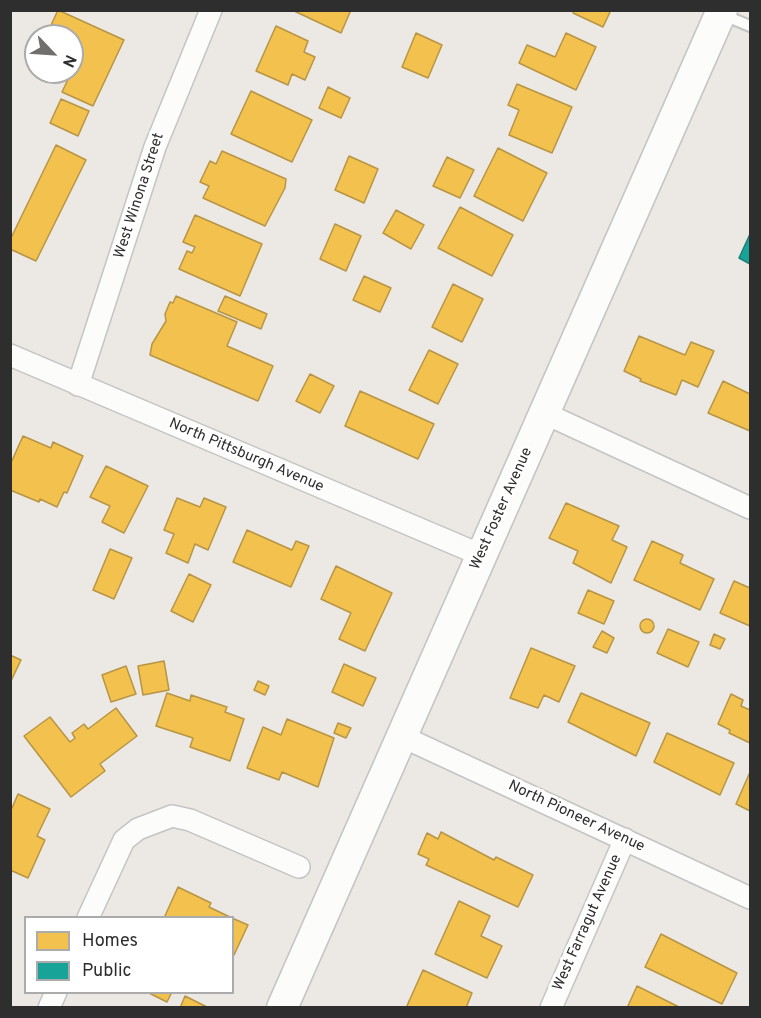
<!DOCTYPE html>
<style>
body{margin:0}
#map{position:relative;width:761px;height:1018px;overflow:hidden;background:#ece8e4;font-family:Overpass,sans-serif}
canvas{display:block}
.frame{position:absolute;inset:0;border:12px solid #2e2e2e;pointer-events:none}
.legend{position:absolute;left:24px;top:916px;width:210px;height:78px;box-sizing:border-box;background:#fff;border:2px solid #ababab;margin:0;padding:8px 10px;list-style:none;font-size:18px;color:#2e2e2e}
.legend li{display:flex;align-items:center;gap:12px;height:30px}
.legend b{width:30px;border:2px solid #ababab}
.north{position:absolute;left:24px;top:24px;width:60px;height:60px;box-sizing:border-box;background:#fff;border:2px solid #ababab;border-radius:50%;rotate:115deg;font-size:16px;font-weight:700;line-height:24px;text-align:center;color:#2e2e2e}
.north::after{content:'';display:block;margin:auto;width:21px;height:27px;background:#706f6e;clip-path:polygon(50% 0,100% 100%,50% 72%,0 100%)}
</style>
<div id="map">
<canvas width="761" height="1018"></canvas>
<div class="frame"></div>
<ul class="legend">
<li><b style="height:16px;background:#f2c14e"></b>Homes</li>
<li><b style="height:16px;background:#17a398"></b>Public</li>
</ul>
<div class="north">N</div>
</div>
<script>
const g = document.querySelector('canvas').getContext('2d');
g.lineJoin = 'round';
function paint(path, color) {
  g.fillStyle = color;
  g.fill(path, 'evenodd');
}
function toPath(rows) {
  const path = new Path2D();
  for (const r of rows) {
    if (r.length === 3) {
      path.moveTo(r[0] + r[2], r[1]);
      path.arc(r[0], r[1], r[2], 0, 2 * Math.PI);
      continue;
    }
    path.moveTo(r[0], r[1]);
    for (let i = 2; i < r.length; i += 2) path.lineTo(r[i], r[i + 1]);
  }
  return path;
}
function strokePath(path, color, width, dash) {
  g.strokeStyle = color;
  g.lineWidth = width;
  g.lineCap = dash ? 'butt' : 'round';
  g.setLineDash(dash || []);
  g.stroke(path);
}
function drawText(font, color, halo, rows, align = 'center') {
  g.font = font + ' Overpass,sans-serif';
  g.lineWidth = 6;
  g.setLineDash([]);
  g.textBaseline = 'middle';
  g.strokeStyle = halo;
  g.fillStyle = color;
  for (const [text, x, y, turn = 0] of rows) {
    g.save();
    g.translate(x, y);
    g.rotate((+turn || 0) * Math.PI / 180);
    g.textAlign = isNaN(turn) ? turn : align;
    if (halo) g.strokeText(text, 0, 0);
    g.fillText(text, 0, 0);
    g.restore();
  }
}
const homes = toPath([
 [58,10,124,40,93,106,62,92,77,60,72,58,72,36,46,36,58,10],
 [292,10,351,10,341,33,292,10],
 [574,10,611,10,603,27,573,13,574,10],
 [276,26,308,41,304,52,315,57,305,80,292,74,288,85,256,71,276,26],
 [416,33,442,45,428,78,402,67,416,33],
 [566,33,596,47,576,90,519,63,527,45,555,57,566,33],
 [517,84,572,107,552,153,509,135,519,110,508,105,517,84],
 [328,87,350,98,341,118,319,108,328,87],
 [251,91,312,120,292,162,231,134,251,91],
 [61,99,89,111,78,136,50,123,61,99],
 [56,145,86,160,36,261,10,249,10,240,56,145],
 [498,148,547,173,523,221,474,196,498,148],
 [222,151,286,179,285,188,265,226,203,198,209,186,200,182,210,161,216,164,222,151],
 [349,156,378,169,364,203,335,190,349,156],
 [447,157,474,170,460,198,433,186,447,157],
 [460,207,513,235,492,276,438,248,460,207],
 [396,210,424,225,411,249,383,233,396,210],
 [195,215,262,244,240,296,179,269,187,251,192,253,195,247,183,242,195,215],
 [335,224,361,236,346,271,320,259,335,224],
 [364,276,391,288,380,312,353,300,364,276],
 [453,284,483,299,462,342,432,327,453,284],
 [176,296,237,322,227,346,273,366,258,401,150,355,152,344,166,321,165,314,170,302,173,303,176,296],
 [225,296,267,314,261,329,218,311,225,296],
 [639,336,685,355,691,342,714,351,698,387,682,380,676,395,640,381,641,379,624,371,639,336],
 [429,350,458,364,438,404,409,390,429,350],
 [310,374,334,386,320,413,296,401,310,374],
 [723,381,750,394,750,431,708,413,723,381],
 [360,391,434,424,418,459,345,426,360,391],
 [23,436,51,448,53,442,83,456,67,493,64,492,57,507,40,499,39,502,10,490,10,465,23,436],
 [106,466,148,486,124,533,102,522,110,506,90,497,106,466],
 [177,498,200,507,204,498,226,507,208,550,195,544,188,563,166,553,174,534,164,530,177,498],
 [566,503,619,526,612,540,627,547,611,583,573,563,578,551,549,538,566,503],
 [247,530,292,550,296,541,309,546,291,587,233,562,247,530],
 [652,541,683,555,680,563,714,579,700,610,634,580,652,541],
 [110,549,132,558,114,599,93,590,110,549],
 [336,566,392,593,365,651,339,639,351,613,321,599,336,566],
 [189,574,211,585,193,622,171,611,189,574],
 [734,581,750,588,750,626,720,613,734,581],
 [588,590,614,601,604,624,578,613,588,590],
 [647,626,7],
 [668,629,699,642,688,667,657,653,668,629],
 [602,631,614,638,607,653,593,647,602,631],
 [714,634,725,639,720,649,710,645,714,634],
 [531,648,575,666,559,702,544,695,538,708,510,698,531,648],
 [10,655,21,660,10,683,10,655],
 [164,661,169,690,143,695,138,666,164,661],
 [344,664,376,678,363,706,332,692,344,664],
 [126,666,136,694,111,702,102,675,126,666],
 [258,681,269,686,265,695,254,690,258,681],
 [167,693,190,701,191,695,227,707,225,712,244,719,230,761,190,747,193,738,156,726,167,693],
 [581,693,650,723,636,756,568,722,581,693],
 [731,694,743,700,741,706,750,710,750,743,729,733,730,730,718,724,731,694],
 [116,708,137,736,100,764,105,771,71,797,24,736,50,717,70,742,75,738,72,733,84,724,88,729,116,708],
 [287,719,334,738,318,787,282,772,279,780,247,768,263,727,281,735,287,719],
 [338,723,351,728,346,738,334,733,338,723],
 [667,733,734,763,720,795,654,762,667,733],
 [750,772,750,811,736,804,750,772],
 [18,794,50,809,37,836,45,840,28,878,10,870,10,807,12,808,18,794],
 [441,832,494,860,496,857,533,875,518,907,426,865,429,859,418,854,427,833,438,839,441,832],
 [178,887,211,903,209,907,232,918,164,918,178,887],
 [459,901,490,916,481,936,502,946,487,978,435,954,459,901],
 [232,918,248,925,234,955,232,954,232,918],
 [661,934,737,973,722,1004,645,967,661,934],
 [423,970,472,993,466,1008,406,1008,423,970],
 [637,986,681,1008,627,1008,637,986],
 [147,992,172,992,167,1002,147,992],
 [185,996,209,1008,180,1008,185,996]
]);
paint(homes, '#f2c14e');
strokePath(homes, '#b79544', 1.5);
const public = toPath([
 [750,234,750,264,739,258,750,234]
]);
paint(public, '#17a398');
strokePath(public, '#1e8078', 1.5);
const lane = toPath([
 [721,14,750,26]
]);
const street = toPath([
 [10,355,481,555],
 [78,385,155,147,211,10],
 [544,413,750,508],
 [401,736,750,898],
 [88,918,124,840,138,829,172,816,190,820,299,867],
 [49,1008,56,992],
 [551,1008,625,839]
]);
const secondary = toPath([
 [282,1008,722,10]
]);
strokePath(lane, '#c5c4c5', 14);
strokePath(street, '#c5c4c5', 24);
strokePath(secondary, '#c5c4c5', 33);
strokePath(lane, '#fcfcfb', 10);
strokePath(street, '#fcfcfb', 21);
strokePath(secondary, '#fcfcfb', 30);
drawText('15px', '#2e2e2e', '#fff', [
 ["West Winona Street",140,196,-72],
 ["North Pittsburgh Avenue",246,456,23],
 ["West Foster Avenue",502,509,-66],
 ["North Pioneer Avenue",576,817,25],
 ["West Farragut Avenue",588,923,-66]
]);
</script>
